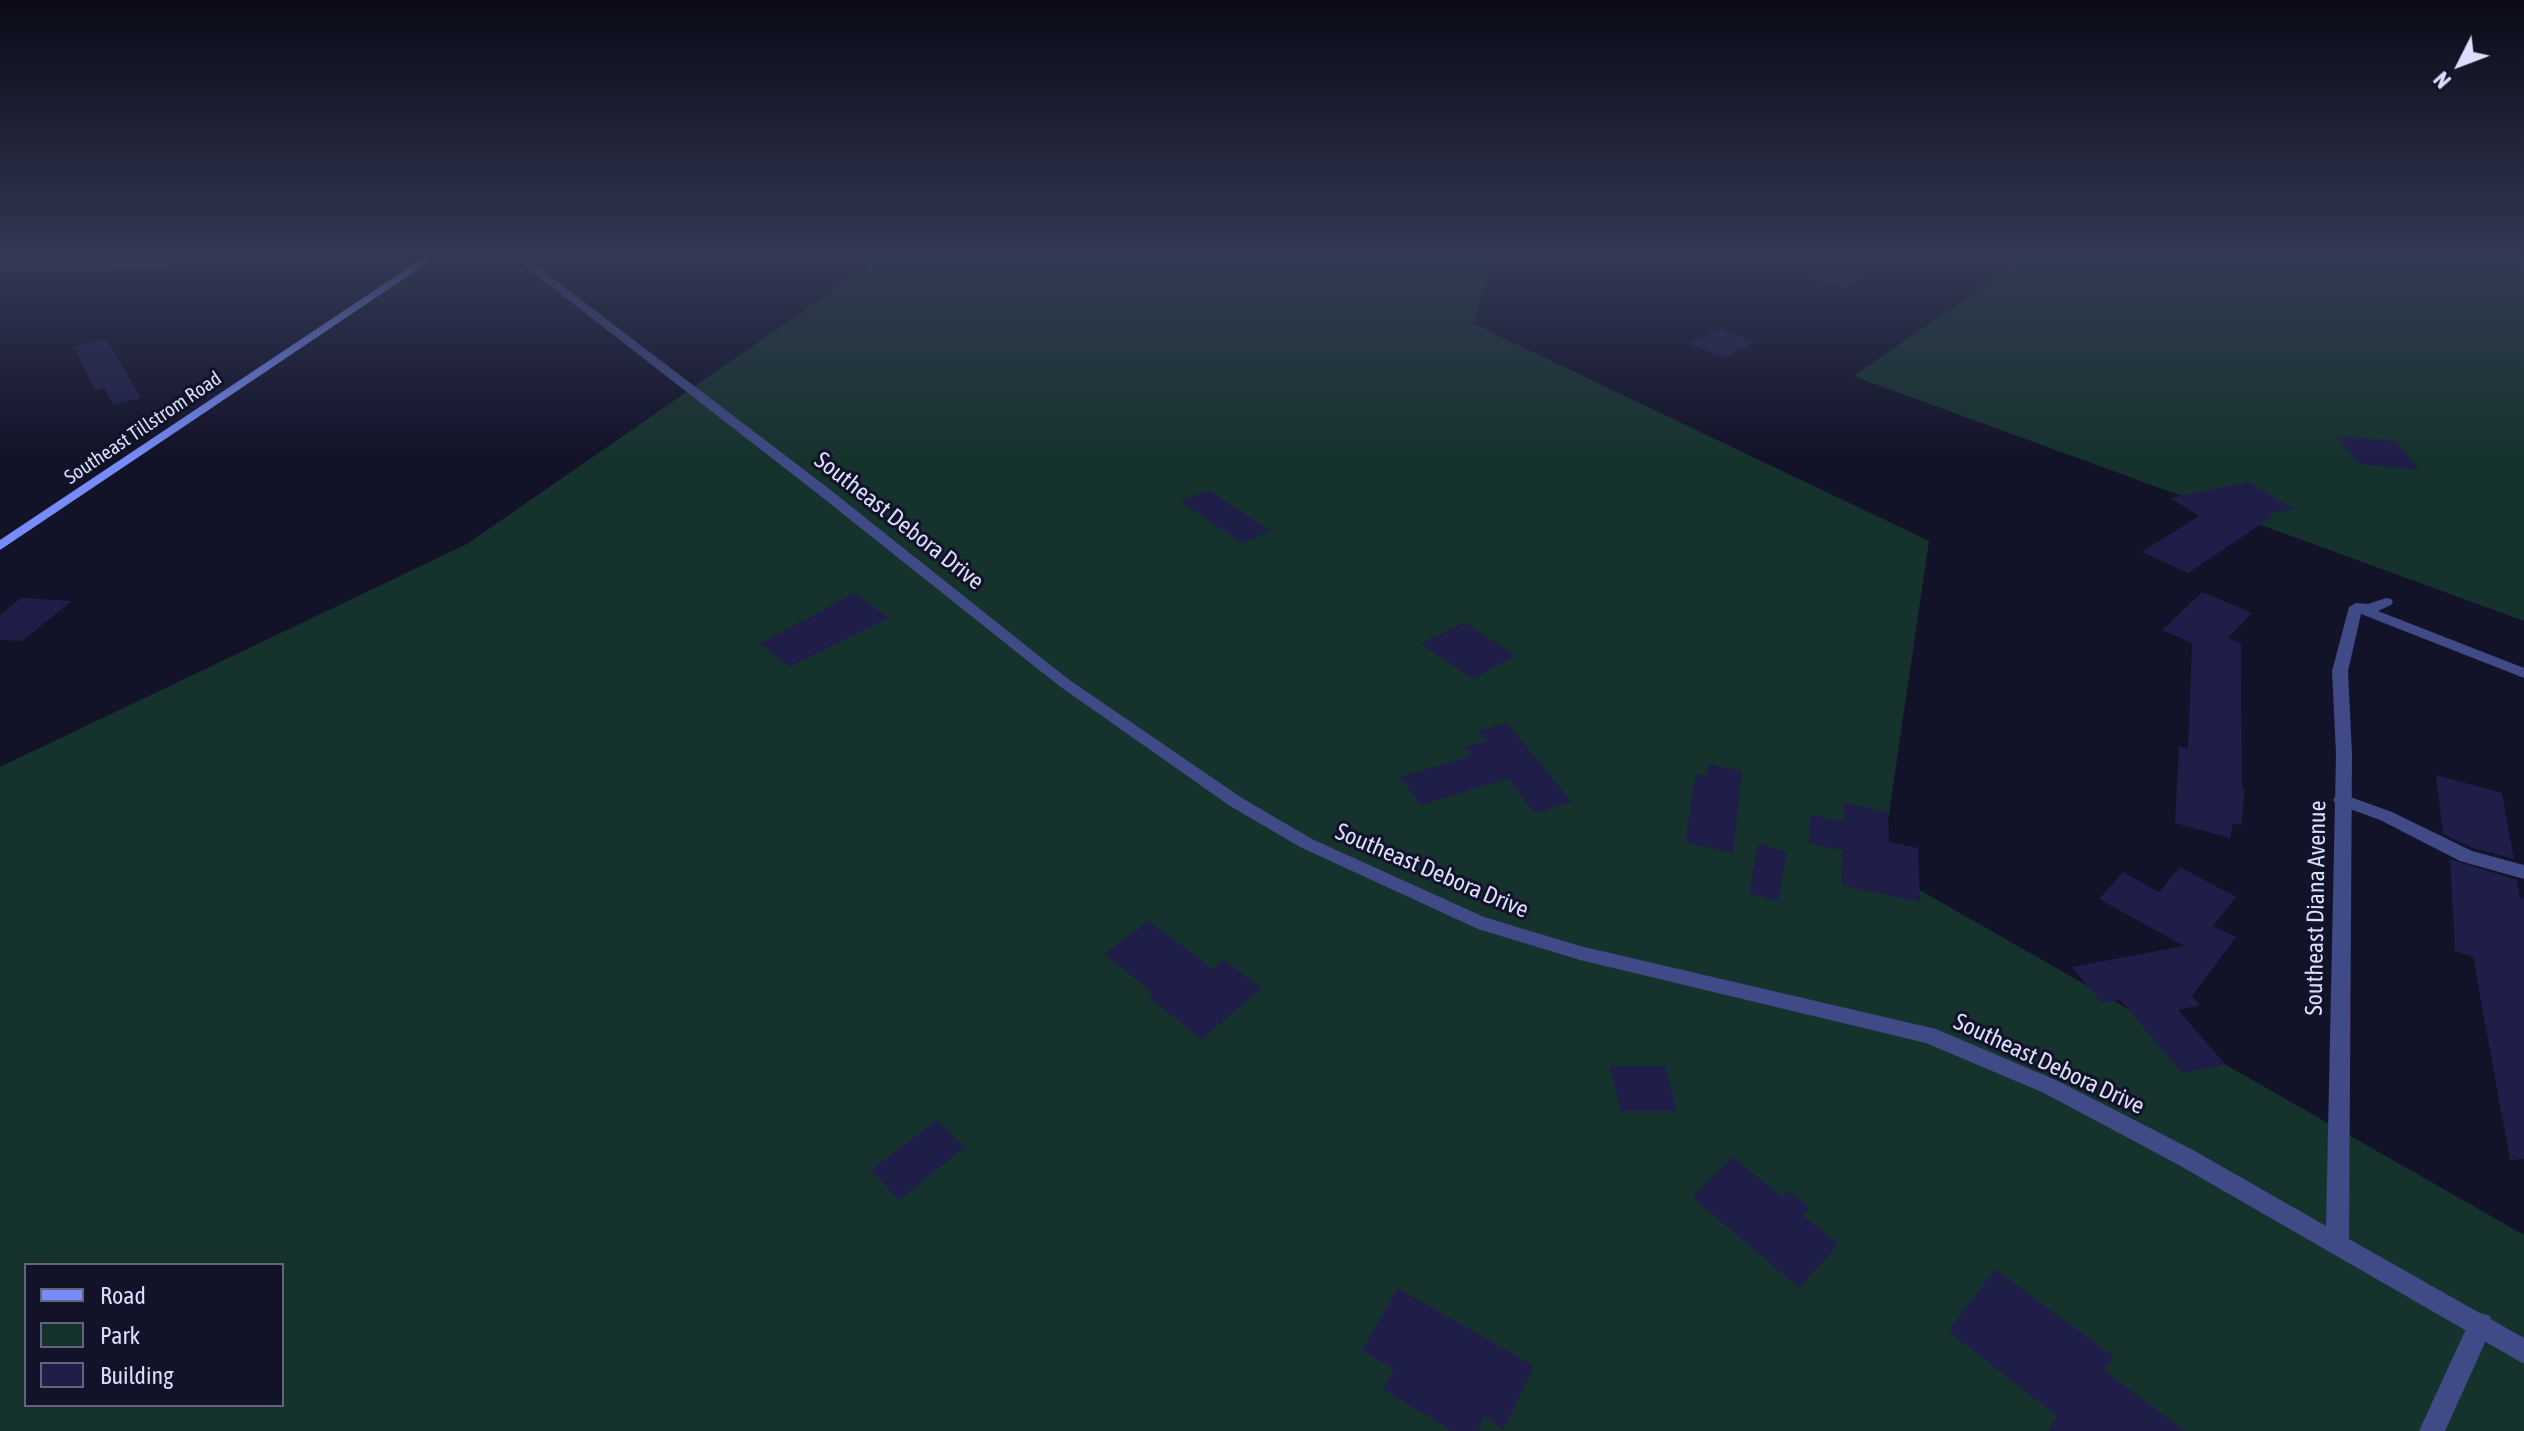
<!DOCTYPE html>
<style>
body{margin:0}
#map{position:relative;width:2524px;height:1431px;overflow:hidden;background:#121229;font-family:"Asap Condensed",sans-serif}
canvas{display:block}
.legend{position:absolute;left:24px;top:1263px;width:260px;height:144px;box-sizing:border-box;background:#121229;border:2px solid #62647e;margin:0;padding:10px 14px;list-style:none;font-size:24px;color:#dbdefd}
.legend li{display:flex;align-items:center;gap:16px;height:40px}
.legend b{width:40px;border:2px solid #62647e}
.north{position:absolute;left:2420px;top:24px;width:80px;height:80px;-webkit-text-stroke:6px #121229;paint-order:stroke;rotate:228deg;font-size:22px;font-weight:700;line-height:32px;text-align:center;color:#dbdefd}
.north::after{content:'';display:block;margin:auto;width:28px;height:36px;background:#dbdefd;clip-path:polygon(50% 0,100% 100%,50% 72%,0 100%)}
</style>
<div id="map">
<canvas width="2524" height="1431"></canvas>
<ul class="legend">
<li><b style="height:10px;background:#768cf9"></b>Road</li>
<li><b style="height:22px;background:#15332c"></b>Park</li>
<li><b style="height:22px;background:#1f1e49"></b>Building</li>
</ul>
<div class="north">N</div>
</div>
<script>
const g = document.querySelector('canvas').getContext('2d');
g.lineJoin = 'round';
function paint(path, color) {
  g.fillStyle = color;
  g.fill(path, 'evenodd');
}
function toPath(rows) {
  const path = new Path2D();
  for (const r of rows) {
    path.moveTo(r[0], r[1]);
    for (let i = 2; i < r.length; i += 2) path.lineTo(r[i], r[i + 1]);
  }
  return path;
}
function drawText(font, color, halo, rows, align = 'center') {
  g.font = font + ' "Asap Condensed",sans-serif';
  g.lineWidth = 6;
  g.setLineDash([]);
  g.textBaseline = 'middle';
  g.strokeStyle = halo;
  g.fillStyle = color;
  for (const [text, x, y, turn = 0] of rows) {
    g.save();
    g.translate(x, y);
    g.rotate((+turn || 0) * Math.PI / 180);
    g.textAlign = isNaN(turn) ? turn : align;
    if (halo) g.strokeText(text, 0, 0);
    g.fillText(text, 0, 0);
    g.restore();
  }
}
paint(toPath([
 [0,260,191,260,168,268,0,269],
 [877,260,1493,260,1474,324,1929,541,1881,868,2524,1235,2524,1431,0,1431,0,767,467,544],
 [26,1265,282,1265,282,1405,26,1405],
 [2023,260,2524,262,2524,621,1853,376]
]), '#15332c');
paint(toPath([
 [1838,260,1841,260,1874,271,1841,288,1807,276],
 [1721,328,1756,342,1724,358,1689,344],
 [106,339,141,398,113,405,104,388,95,391,74,347],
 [2337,436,2395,441,2420,470,2359,464],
 [2248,482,2294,509,2268,514,2272,517,2188,573,2142,552,2199,516,2170,498],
 [1208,490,1211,492,1270,531,1242,543,1180,501],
 [2202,592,2252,613,2228,638,2241,644,2242,788,2245,789,2241,825,2233,823,2230,838,2175,823,2179,746,2188,749,2192,643,2162,630],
 [854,593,889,618,790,667,760,644],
 [21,598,72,601,22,641,0,640,0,615],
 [1464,622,1516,656,1473,679,1421,644],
 [1507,723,1572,802,1534,813,1508,779,1421,805,1400,777,1471,756,1464,747,1486,741,1478,731],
 [1708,764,1742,771,1733,853,1685,842,1696,773,1707,776],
 [2436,775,2502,793,2514,859,2473,848,2443,834],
 [1844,802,1888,812,1889,842,1918,848,1920,902,1842,885,1843,851,1809,843,1810,815,1844,822],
 [1758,844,1787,852,1778,901,1749,893],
 [2450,859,2517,880,2520,898,2524,899,2524,1159,2510,1160,2473,957,2455,951],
 [2180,867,2236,897,2213,926,2236,937,2192,996,2200,1005,2178,1010,2226,1065,2182,1073,2120,1000,2102,1003,2072,967,2184,946,2099,899,2123,872,2159,892],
 [1148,921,1213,969,1224,960,1262,988,1202,1039,1148,997,1153,993,1104,954],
 [1610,1066,1665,1066,1677,1111,1621,1111],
 [937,1120,965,1147,899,1200,871,1170],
 [1733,1157,1782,1197,1788,1191,1810,1208,1803,1216,1839,1244,1799,1288,1692,1197],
 [1995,1269,2114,1357,2105,1371,2185,1431,2048,1431,2057,1416,1948,1331],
 [1398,1288,1534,1366,1504,1429,1484,1417,1478,1431,1452,1431,1383,1389,1394,1369,1362,1351]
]), '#1f1e49');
paint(toPath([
 [2342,794,2392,812,2472,851,2524,865,2524,879,2460,861,2380,820,2336,804,2333,800,2336,796,2342,794],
 [2481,1313,2490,1316,2493,1325,2445,1431,2419,1431,2472,1316,2481,1313]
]), '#3f4a86');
paint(toPath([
 [517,260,529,260,828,488,1068,679,1242,798,1312,839,1484,917,1580,946,1936,1029,2058,1081,2193,1150,2326,1226,2336,754,2332,671,2349,607,2356,603,2368,604,2386,598,2391,599,2393,602,2391,605,2378,611,2524,668,2524,678,2361,614,2348,671,2352,754,2349,1239,2524,1338,2524,1364,2177,1164,2044,1093,1926,1043,1580,960,1478,929,1300,847,1230,806,1058,685,818,494,517,260]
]), '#3f4a86');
paint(toPath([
 [420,260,432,260,0,550,0,540,420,260]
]), '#768cf9');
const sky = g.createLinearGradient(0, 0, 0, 461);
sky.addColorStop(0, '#0a0a17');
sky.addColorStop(0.56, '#333954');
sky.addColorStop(1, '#33395400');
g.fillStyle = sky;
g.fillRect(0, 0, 2524, 461);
drawText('20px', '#dbdefd', '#121229', [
 ["Southeast Tillstrom Road",143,428,-34]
]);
drawText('24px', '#dbdefd', '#121229', [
 ["Southeast Debora Drive",899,521,38],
 ["Southeast Debora Drive",1432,871,23],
 ["Southeast Diana Avenue",2316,908,-89],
 ["Southeast Debora Drive",2049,1064,25]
]);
</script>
